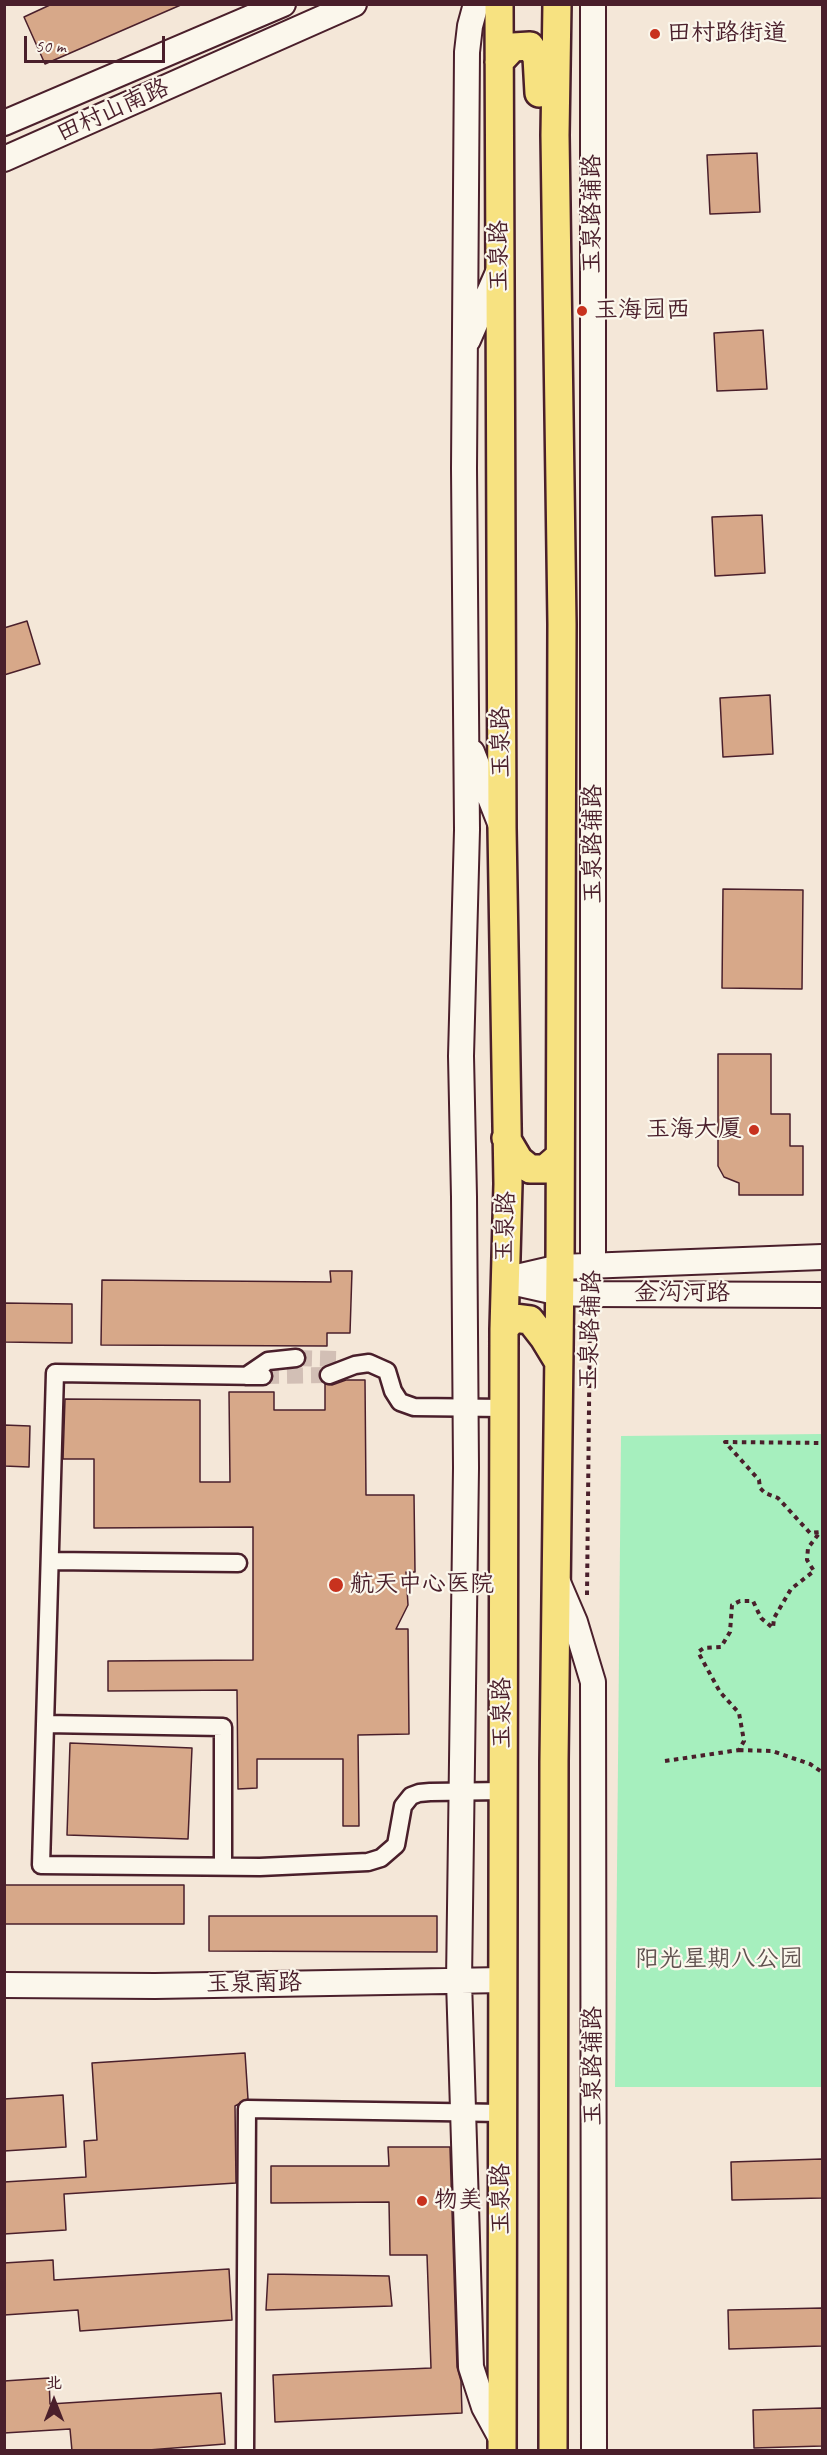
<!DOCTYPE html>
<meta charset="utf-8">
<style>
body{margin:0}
#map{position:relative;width:827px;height:2455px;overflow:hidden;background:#f4e7d8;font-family:Caveat,"LXGW WenKai TC",sans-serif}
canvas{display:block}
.frame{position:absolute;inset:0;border:6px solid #4a1f2b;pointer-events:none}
.north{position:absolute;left:24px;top:2371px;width:60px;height:60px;-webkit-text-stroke:4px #fbf7ec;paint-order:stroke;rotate:0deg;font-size:16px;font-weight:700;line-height:24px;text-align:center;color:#4a1f2b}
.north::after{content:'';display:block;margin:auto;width:21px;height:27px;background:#4a1f2b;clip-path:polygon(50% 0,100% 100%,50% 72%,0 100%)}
.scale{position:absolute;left:24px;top:36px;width:141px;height:27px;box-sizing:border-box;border:3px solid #4a1f2b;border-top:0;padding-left:8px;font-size:18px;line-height:21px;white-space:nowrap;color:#4a1f2b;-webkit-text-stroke:4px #fbf7ec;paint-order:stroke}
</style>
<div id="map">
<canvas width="827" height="2455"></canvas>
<div class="frame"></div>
<div class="north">北</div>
<div class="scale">50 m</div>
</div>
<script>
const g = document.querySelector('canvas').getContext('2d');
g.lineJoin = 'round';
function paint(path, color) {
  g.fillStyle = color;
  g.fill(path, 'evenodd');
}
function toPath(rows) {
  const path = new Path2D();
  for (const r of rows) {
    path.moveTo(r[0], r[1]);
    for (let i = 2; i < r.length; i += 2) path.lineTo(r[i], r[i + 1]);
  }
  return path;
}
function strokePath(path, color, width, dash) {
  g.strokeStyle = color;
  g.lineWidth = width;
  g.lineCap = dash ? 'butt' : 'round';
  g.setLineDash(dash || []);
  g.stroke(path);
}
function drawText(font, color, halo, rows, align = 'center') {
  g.font = font + ' Caveat,"LXGW WenKai TC",sans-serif';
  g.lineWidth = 4.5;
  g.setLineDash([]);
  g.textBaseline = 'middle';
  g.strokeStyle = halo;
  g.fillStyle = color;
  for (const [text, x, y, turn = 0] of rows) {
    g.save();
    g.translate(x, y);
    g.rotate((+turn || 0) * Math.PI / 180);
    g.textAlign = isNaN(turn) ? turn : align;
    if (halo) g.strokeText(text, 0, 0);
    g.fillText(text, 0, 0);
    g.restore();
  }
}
paint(toPath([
 [822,1434,822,2087,615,2087,621,1436]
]), '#a6efbe');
const building = toPath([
 [52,4,183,4,45,64,24,17,52,4],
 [757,153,760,212,710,214,707,155,757,153],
 [763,330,767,389,717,391,714,333,763,330],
 [762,515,765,573,715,576,712,517,762,515],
 [27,621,40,664,4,675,4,628,27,621],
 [770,695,773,754,723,757,720,698,770,695],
 [723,889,803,890,802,989,722,988,723,889],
 [718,1054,771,1054,771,1114,790,1114,790,1146,803,1146,803,1195,739,1195,739,1183,724,1177,718,1166,718,1054],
 [330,1271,352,1271,350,1333,327,1333,327,1346,101,1345,102,1280,331,1282,330,1271],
 [4,1303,72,1304,72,1343,4,1342,4,1303],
 [346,1380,365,1380,366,1495,414,1495,415,1572,406,1572,408,1605,396,1629,408,1629,409,1734,358,1735,359,1826,343,1826,343,1759,257,1759,257,1788,238,1789,237,1690,108,1691,108,1661,253,1660,253,1527,94,1528,94,1459,63,1459,65,1399,200,1400,200,1482,230,1482,229,1392,274,1392,274,1410,325,1410,325,1384,332,1385,346,1380],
 [4,1425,30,1426,29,1467,4,1466,4,1425],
 [70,1743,192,1748,188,1839,67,1835,70,1743],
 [4,1885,184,1885,184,1924,4,1924,4,1885],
 [209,1916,437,1916,437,1952,209,1951,209,1916],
 [245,2053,248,2099,235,2106,236,2183,64,2194,66,2230,4,2234,4,2182,86,2177,84,2141,97,2140,92,2063,245,2053],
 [63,2095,66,2147,4,2151,4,2099,63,2095],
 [388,2147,450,2147,457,2367,461,2381,462,2413,275,2422,273,2375,431,2368,427,2255,390,2255,389,2202,271,2203,271,2166,389,2166,388,2147],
 [822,2159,822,2198,732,2200,731,2162,822,2159],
 [53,2260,54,2280,229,2269,232,2320,80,2331,78,2310,4,2315,4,2263,53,2260],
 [268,2274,389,2276,392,2306,266,2310,268,2274],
 [822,2308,822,2346,729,2349,728,2310,822,2308],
 [49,2378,50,2404,221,2393,225,2444,136,2451,72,2451,70,2429,4,2433,4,2381,49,2378],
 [822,2408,822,2446,754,2448,753,2410,822,2408]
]);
paint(building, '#d7a889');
strokePath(building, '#4a1f2b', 1.5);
strokePath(toPath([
 [296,1358,336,1359],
 [263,1376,329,1375]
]), '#d2bfb5', 16, [16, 8]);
const street = toPath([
 [329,1375,355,1365,369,1363,387,1371,393,1391,400,1402,414,1407,504,1408],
 [246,1376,268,1361,296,1358],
 [263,1376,55,1373,41,1865,260,1867,368,1862,381,1858,396,1845,403,1806,411,1796,419,1793,430,1792,504,1791],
 [50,1561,238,1563],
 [45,1724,223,1727,223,1866],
 [245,2450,247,2109,502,2113]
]);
const secondary = toPath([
 [476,4,470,26,467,52,464,468,467,830,461,1056,464,1197,466,1468,459,1981,471,2367,484,2407,502,2440],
 [593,4,593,1267],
 [4,123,283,4],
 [4,159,354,4],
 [468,340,499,270],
 [472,752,500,823],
 [504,1280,560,1267,822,1257],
 [511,1282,560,1293,591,1294,822,1295],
 [557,1580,575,1622,593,1682,594,2450],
 [4,1985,155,1986,504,1980]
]);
const primary = toPath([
 [499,4,502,828,508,1184,504,1329,502,2450],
 [499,62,513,47,530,46,537,57,539,93],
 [506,1138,519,1160,530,1169,545,1169,560,1156],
 [504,1329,514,1318,530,1320,544,1338,558,1361],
 [553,2450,554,1761,560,1267,562,624,555,135,557,4]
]);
strokePath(street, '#4a1f2b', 21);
strokePath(secondary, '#4a1f2b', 28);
strokePath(primary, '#4a1f2b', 32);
strokePath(toPath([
 [587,1595,590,1314],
 [739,1750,772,1751,810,1764,822,1772],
 [665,1761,739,1750,744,1741,739,1713,720,1692,698,1652,704,1648,721,1647,730,1632,732,1605,740,1601,753,1601,761,1618,773,1628,774,1618,791,1589,814,1571,807,1560,808,1548,820,1532,810,1533,778,1498,765,1493,760,1488,759,1480,725,1442,822,1443]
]), '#4a1f2b', 4, [4.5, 4.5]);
strokePath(street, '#fbf7ec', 16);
strokePath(secondary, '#fbf7ec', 24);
strokePath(primary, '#f7e281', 27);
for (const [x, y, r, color] of [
 [655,34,6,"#c8321e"],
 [582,311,6,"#c8321e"],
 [754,1130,6,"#c8321e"],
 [336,1585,8,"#c8321e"],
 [422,2201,6,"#c8321e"]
]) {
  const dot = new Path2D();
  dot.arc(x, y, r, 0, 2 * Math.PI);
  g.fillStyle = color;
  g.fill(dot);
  strokePath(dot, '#fbf7ec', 2);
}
drawText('24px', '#4a1f2b', '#fbf7ec', [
 ["田村路街道",667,34],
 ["玉海园西",594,311],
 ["玉海大厦",742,1130,"right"],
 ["航天中心医院",350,1585],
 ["物美",434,2201]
], 'left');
drawText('24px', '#4a1f2b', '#fbf7ec', [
 ["田村山南路",113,111,-24],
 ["玉泉路辅路",593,214,-90],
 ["玉泉路",500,256,-90],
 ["玉泉路",502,742,-90],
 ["玉泉路辅路",594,844,-90],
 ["玉泉路",506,1227,-88],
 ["金沟河路",682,1294],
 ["玉泉路辅路",591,1330,-88],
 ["玉泉路",503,1713,-90],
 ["玉泉南路",254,1984,-1],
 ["玉泉路辅路",594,2066,-90],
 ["玉泉路",502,2199,-90]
]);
drawText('24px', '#615350', '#fbf7ec', [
 ["阳光星期八公园",719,1960]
]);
</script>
